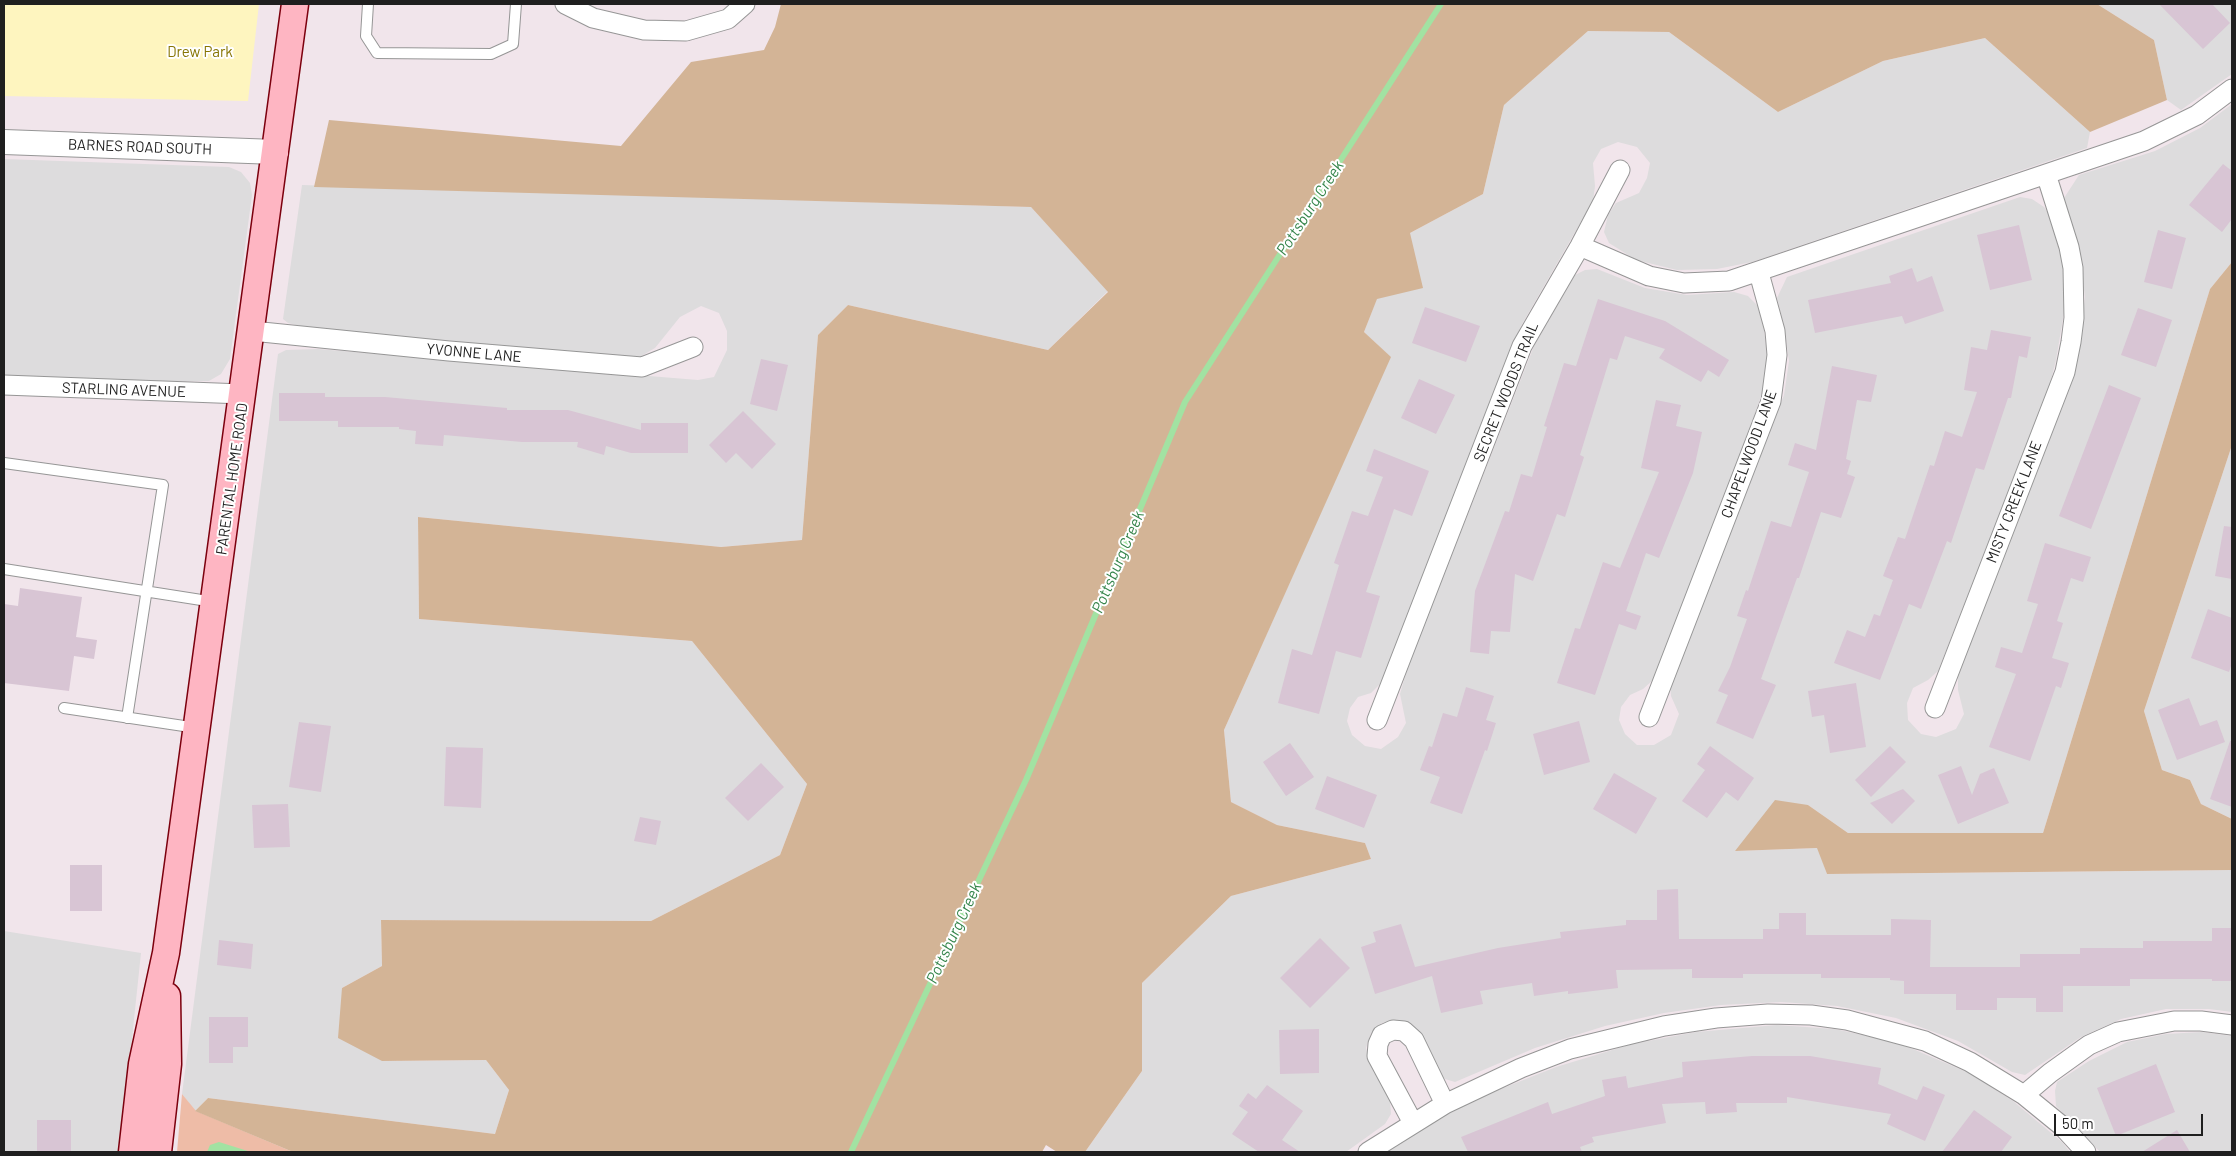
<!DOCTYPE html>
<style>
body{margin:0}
#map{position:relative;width:2236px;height:1156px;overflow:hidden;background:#f1e5eb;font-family:Barlow,sans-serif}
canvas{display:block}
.frame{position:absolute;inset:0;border:5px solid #1f1f1f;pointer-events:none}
.scale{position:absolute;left:2054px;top:1114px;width:149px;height:22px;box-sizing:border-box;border:2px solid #1f1f1f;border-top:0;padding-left:6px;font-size:15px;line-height:18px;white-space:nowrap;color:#1f1f1f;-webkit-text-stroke:4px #fff;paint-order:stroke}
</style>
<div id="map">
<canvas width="2236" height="1156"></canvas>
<div class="frame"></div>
<div class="scale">50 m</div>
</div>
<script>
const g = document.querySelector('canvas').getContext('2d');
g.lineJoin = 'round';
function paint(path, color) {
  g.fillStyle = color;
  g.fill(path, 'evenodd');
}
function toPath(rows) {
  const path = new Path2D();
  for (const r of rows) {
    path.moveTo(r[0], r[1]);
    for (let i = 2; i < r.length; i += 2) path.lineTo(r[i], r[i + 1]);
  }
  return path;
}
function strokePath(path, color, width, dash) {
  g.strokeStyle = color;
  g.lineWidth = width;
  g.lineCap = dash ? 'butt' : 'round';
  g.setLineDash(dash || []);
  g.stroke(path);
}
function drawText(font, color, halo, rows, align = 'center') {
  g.font = font + ' Barlow,sans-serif';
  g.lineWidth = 4;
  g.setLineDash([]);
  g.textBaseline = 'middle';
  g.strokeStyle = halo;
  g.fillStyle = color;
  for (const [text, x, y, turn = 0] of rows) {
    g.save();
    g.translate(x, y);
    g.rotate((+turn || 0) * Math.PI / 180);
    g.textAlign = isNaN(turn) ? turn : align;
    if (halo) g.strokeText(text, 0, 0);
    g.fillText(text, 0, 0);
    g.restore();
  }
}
paint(toPath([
 [2097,4,2232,4,2232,74,2181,110,2167,100,2154,40],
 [1588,31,1669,32,1778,112,1883,61,1985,38,2090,132,2087,148,1752,262,1717,269,1677,270,1636,260,1609,243,1604,232,1608,215,1616,203,1639,193,1647,178,1650,163,1637,147,1618,142,1601,149,1593,163,1595,186,1593,201,1521,326,1381,683,1371,693,1358,697,1350,708,1347,721,1352,735,1365,746,1381,749,1398,737,1406,723,1400,694,1408,666,1534,346,1575,275,1585,270,1597,269,1645,288,1687,295,1734,292,1748,296,1758,306,1764,330,1768,361,1763,390,1752,423,1653,680,1643,689,1630,695,1621,707,1619,720,1625,734,1637,745,1654,745,1671,735,1679,714,1671,696,1670,682,1784,395,1789,361,1784,326,1777,298,1787,277,2020,197,2032,199,2044,207,2050,216,2063,265,2065,307,2056,360,2048,392,1938,671,1928,680,1913,688,1907,703,1908,720,1921,734,1936,737,1956,729,1964,714,1958,690,1958,672,2077,362,2085,297,2078,248,2064,198,2079,175,2155,151,2200,128,2232,104,2232,262,2210,289,2043,833,1848,833,1808,805,1735,851,1818,848,1827,874,2232,870,2232,1012,2209,1009,2166,1009,2121,1019,2081,1037,2025,1075,2012,1072,1958,1041,1896,1018,1837,1006,1781,1002,1721,1005,1664,1013,1605,1026,1535,1048,1455,1082,1445,1079,1435,1069,1411,1025,1396,1020,1382,1023,1371,1033,1366,1048,1370,1063,1390,1099,1391,1114,1385,1124,1346,1152,1085,1152,1142,1071,1142,983,1231,896,1371,859,1365,843,1277,825,1231,802,1224,730,1390,357,1364,332,1377,298,1410,233,1483,194,1504,105],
 [4,159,229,167,241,172,250,183,252,195,230,359,221,374,209,381,161,382,4,376],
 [302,185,1031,207,1108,291,1048,350,848,305,818,335,802,540,721,547,418,517,419,619,692,641,807,784,780,855,651,921,381,920,382,966,342,988,382,1061,486,1060,509,1090,495,1134,208,1098,195,1111,182,1094,278,354,286,350,318,349,698,380,714,377,727,350,727,331,719,313,701,306,680,317,655,348,638,358,328,333,288,323,283,319],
 [2232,445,2232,819,2201,804,2190,780,2162,770,2144,711],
 [4,931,141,953,120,1152,4,1152],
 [1777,1025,1835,1029,1899,1043,1969,1073,2013,1101,2062,1142,2070,1152,1386,1152,1407,1138,1468,1102,1556,1067,1632,1044,1696,1032],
 [2202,1032,2232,1036,2232,1152,2100,1152,2056,1106,2055,1091,2057,1082,2089,1061,2127,1042,2166,1034]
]), '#dddcdd');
paint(toPath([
 [182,1094,196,1111,293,1152,177,1152]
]), '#eebca7');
paint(toPath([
 [781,4,2097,4,2154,40,2167,100,2090,132,1985,38,1883,61,1778,112,1669,32,1588,31,1504,105,1483,194,1410,233,1423,288,1377,299,1364,332,1391,357,1224,730,1231,802,1277,825,1365,843,1371,859,1231,896,1142,983,1142,1071,1085,1152,1057,1152,1046,1145,1042,1152,293,1152,195,1111,208,1098,495,1134,509,1090,486,1060,382,1061,338,1038,342,988,382,966,381,920,651,921,780,855,807,784,692,641,419,619,418,517,721,547,802,540,818,335,848,305,1048,350,1108,292,1031,207,314,187,329,120,621,146,691,62,764,50,775,27],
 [2232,262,2232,445,2144,711,2162,770,2190,780,2201,804,2232,819,2232,870,1827,874,1817,848,1735,851,1775,800,1808,805,1848,833,2043,833,2210,289]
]), '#d3b496');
paint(toPath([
 [4,4,259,4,248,101,4,96]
]), '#fef5bf');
paint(toPath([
 [219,1142,251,1152,207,1152,210,1145]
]), '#a2e2a2');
strokePath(toPath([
 [851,1152,1026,780,1185,402,1441,4]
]), '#a2e2a2', 6);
paint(toPath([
 [2159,4,2212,4,2230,23,2203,49],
 [2223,164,2232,171,2232,219,2222,232,2189,205],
 [2019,225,2032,280,1990,290,1977,235],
 [2158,230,2186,238,2172,289,2144,282],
 [1912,268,1917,282,1932,276,1944,311,1905,324,1902,316,1815,333,1808,300,1891,283,1889,276],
 [1598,299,1665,321,1729,360,1719,377,1708,370,1701,382,1659,358,1665,349,1625,336,1617,360,1610,358,1580,455,1584,457,1565,517,1557,514,1533,581,1515,574,1510,632,1491,631,1489,654,1470,652,1475,591,1505,511,1509,512,1521,474,1532,477,1547,427,1544,426,1564,363,1576,366],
 [1425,307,1480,326,1466,362,1412,343],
 [2138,308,2172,320,2156,367,2121,355],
 [1991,330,2031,337,2027,358,2019,356,2011,398,2008,398,1984,470,1976,468,1951,543,1947,541,1921,609,1909,604,1880,680,1834,663,1847,630,1865,637,1874,614,1880,616,1893,580,1883,576,1898,537,1905,539,1930,465,1934,466,1945,431,1962,437,1977,392,1964,390,1971,347,1987,350],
 [761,359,788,365,777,411,750,404],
 [1832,366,1877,375,1871,402,1857,400,1846,459,1851,461,1847,474,1855,477,1841,518,1821,512,1799,578,1797,578,1761,679,1776,685,1753,739,1716,723,1728,695,1718,691,1730,667,1747,619,1737,616,1746,590,1748,591,1771,521,1791,527,1809,472,1788,465,1795,443,1816,450],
 [1419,379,1455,395,1436,434,1401,418],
 [2109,385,2141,398,2091,529,2059,516],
 [279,393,325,393,325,397,385,397,507,408,507,410,568,410,641,430,641,423,688,423,688,453,631,453,606,446,604,455,577,447,578,442,522,442,444,435,443,446,415,444,416,431,399,429,399,427,338,427,338,421,279,421],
 [1656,400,1681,405,1676,426,1702,432,1693,473,1659,558,1646,553,1626,611,1641,616,1636,630,1619,624,1595,695,1557,683,1575,628,1580,629,1603,562,1620,568,1659,472,1641,468],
 [743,411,776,444,752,469,736,453,726,463,709,445],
 [1374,449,1429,471,1412,516,1394,509,1366,592,1380,596,1361,658,1336,651,1319,714,1278,703,1292,649,1312,655,1339,565,1334,563,1352,511,1368,516,1383,477,1366,471],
 [2224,526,2232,527,2232,579,2215,576],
 [2045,543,2091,557,2083,582,2071,578,2057,621,2063,623,2052,658,2069,663,2061,688,2056,686,2030,761,1989,747,2016,674,1995,667,2001,647,2022,653,2038,604,2027,601],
 [20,588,82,597,76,637,97,640,94,659,74,656,69,691,4,683,4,604,18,606],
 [2208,609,2232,618,2232,663,2229,672,2191,658],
 [1856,683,1866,747,1830,753,1824,715,1812,717,1808,691],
 [1466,687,1494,696,1486,720,1496,723,1487,751,1485,750,1462,814,1430,803,1440,777,1420,770,1429,746,1432,747,1443,713,1457,717],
 [2189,698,2200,726,2217,720,2225,742,2177,760,2158,710],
 [1579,721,1590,762,1544,775,1533,734],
 [299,722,331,726,321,792,289,787],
 [2230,741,2232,741,2232,807,2210,799],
 [1290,743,1314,777,1286,796,1263,762],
 [1710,746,1754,778,1738,801,1726,792,1707,818,1682,801,1705,770,1697,764],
 [1890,746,1906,762,1871,797,1855,780],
 [446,747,483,748,481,808,444,806],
 [761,763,784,787,748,821,725,798],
 [1961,766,1972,795,1980,774,1994,768,2009,803,1958,824,1938,775],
 [1614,773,1657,798,1636,834,1593,809],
 [1327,776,1377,795,1364,828,1315,809],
 [1903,789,1915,801,1892,824,1870,803],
 [288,804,290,847,254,848,252,805],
 [640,817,661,821,656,845,634,841],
 [70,865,102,865,102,911,70,911],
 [1678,889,1679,939,1763,939,1763,929,1779,929,1779,913,1806,913,1806,935,1891,935,1891,919,1931,920,1930,967,2020,967,2020,954,2080,954,2080,948,2143,948,2143,941,2212,941,2212,928,2232,928,2232,981,2212,981,2212,979,2130,979,2130,986,2063,986,2063,1012,2036,1012,2036,998,1997,998,1997,1010,1956,1010,1956,994,1904,994,1904,981,1890,980,1890,978,1821,978,1821,974,1743,974,1743,978,1692,978,1692,969,1616,970,1618,988,1568,994,1568,991,1534,996,1532,983,1480,991,1483,1004,1441,1013,1432,976,1375,994,1361,947,1376,942,1373,932,1401,924,1415,967,1498,948,1561,938,1560,932,1626,925,1626,920,1657,920,1657,890],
 [1320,938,1350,968,1310,1008,1280,978],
 [219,940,253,944,251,969,217,965],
 [209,1017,248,1017,248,1047,233,1047,233,1063,209,1063],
 [1319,1029,1319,1073,1280,1074,1279,1030],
 [1752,1056,1810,1056,1881,1068,1878,1084,1917,1100,1923,1086,1945,1095,1925,1141,1887,1124,1891,1114,1787,1097,1787,1103,1736,1103,1737,1112,1706,1114,1705,1102,1662,1104,1666,1123,1592,1137,1594,1142,1580,1147,1582,1152,1468,1152,1461,1137,1548,1102,1552,1114,1605,1096,1602,1080,1626,1076,1628,1088,1683,1077,1682,1062],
 [2156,1064,2175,1112,2116,1136,2097,1088],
 [1267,1085,1303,1111,1282,1140,1300,1152,1259,1152,1232,1134,1248,1112,1239,1106,1248,1093,1256,1099],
 [1974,1110,2012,1137,2001,1152,1942,1152],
 [37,1120,71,1120,71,1152,37,1152],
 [2177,1130,2190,1152,2142,1152]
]), '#d8c5d4');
const service = toPath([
 [368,4,366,36,377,53,491,54,513,44,516,4],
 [4,463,163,485,127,718],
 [4,569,214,602],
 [64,708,197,728]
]);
const minor = toPath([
 [565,4,593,18,644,30,686,31,728,19,745,4],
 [1580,246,1649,276,1684,283,1729,281,2144,141,2197,115,2232,89],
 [252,331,449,351,642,367,693,347],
 [4,385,243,394],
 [1935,708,2065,372,2071,342,2074,318,2073,268,2069,247,2046,174],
 [1649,717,1771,401,1777,355,1775,331,1759,273],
 [1377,720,1522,346,1580,246,1620,170],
 [2024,1095,2050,1073,2089,1045,2118,1032,2174,1021,2201,1021,2232,1025],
 [1413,1123,1377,1056,1378,1044,1382,1035,1393,1030,1404,1031,1414,1040,1445,1104],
 [1368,1152,1445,1104,1521,1068,1570,1049,1664,1026,1716,1018,1768,1014,1811,1015,1847,1020,1925,1041,1970,1062,2024,1095,2062,1126,2086,1152]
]);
const tertiary = toPath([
 [4,142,276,152]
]);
const secondary = toPath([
 [132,1152,142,1064,166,953,295,4],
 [158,1152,168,1064,167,996]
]);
strokePath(service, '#969696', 12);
strokePath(minor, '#969696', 21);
strokePath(tertiary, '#969696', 26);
strokePath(secondary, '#7c000e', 29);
strokePath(service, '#fff', 10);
strokePath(minor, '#fff', 19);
strokePath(tertiary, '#fff', 24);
strokePath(secondary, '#feb5c2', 26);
drawText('15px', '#877503', '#fff', [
 ["Drew Park",200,52]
]);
drawText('15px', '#1f1f1f', '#fff', [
 ["BARNES ROAD SOUTH",140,147,2],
 ["YVONNE LANE",474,353,5],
 ["STARLING AVENUE",124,390,2],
 ["SECRET WOODS TRAIL",1506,392,-68],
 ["CHAPELWOOD LANE",1749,454,-70],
 ["PARENTAL HOME ROAD",232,479,-82],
 ["MISTY CREEK LANE",2014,502,-69]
]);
drawText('italic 16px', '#35854b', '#fff', [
 ["Pottsburg Creek",1310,208,-57],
 ["Pottsburg Creek",1118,562,-67],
 ["Pottsburg Creek",954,933,-65]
]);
</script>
